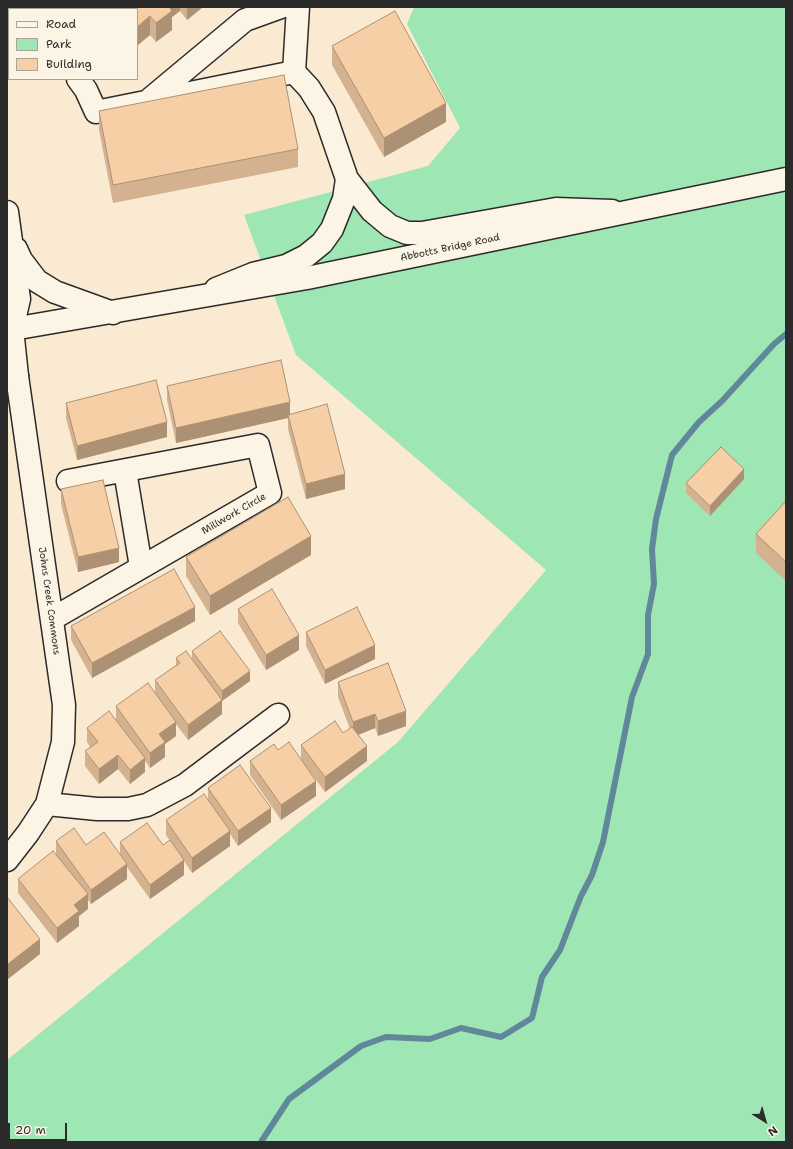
<!DOCTYPE html>
<style>
body{margin:0}
#map{position:relative;width:793px;height:1149px;overflow:hidden;background:#faead2;font-family:"Shantell Sans",sans-serif}
canvas{display:block}
.frame{position:absolute;inset:0;border:8px solid #2b2b2b;pointer-events:none}
.legend{position:absolute;left:8px;top:8px;width:130px;height:72px;box-sizing:border-box;background:#fcf5e5;border:1px solid #a8a49b;margin:0;padding:5px 7px;list-style:none;font-size:12px;color:#2b2b2b}
.legend li{display:flex;align-items:center;gap:8px;height:20px}
.legend b{width:20px;border:1px solid #a8a49b}
.north{position:absolute;left:745px;top:1101px;width:40px;height:40px;-webkit-text-stroke:3px #fcf5e5;paint-order:stroke;rotate:143deg;font-size:11px;font-weight:700;line-height:16px;text-align:center;color:#2b2b2b}
.north::after{content:'';display:block;margin:auto;width:14px;height:18px;background:#2b2b2b;clip-path:polygon(50% 0,100% 100%,50% 72%,0 100%)}
.scale{position:absolute;left:8px;top:1123px;width:59px;height:18px;box-sizing:border-box;border:2px solid #2b2b2b;border-top:0;padding-left:5px;font-size:12px;line-height:14px;white-space:nowrap;color:#2b2b2b;-webkit-text-stroke:3px #fcf5e5;paint-order:stroke}
</style>
<div id="map">
<canvas width="793" height="1149"></canvas>
<div class="frame"></div>
<ul class="legend">
<li><b style="height:5px;background:#fcf5e5"></b>Road</li>
<li><b style="height:11px;background:#9ee7b5"></b>Park</li>
<li><b style="height:11px;background:#f6cfa6"></b>Building</li>
</ul>
<div class="north">N</div>
<div class="scale">20 m</div>
</div>
<script>
const g = document.querySelector('canvas').getContext('2d');
g.lineJoin = 'round';
function paint(path, color) {
  g.fillStyle = color;
  g.fill(path, 'evenodd');
}
function toPath(rows) {
  const path = new Path2D();
  for (const r of rows) {
    path.moveTo(r[0], r[1]);
    for (let i = 2; i < r.length; i += 2) path.lineTo(r[i], r[i + 1]);
  }
  return path;
}
function strokePath(path, color, width, dash) {
  g.strokeStyle = color;
  g.lineWidth = width;
  g.lineCap = dash ? 'butt' : 'round';
  g.setLineDash(dash || []);
  g.stroke(path);
}
function drawText(font, color, halo, rows, align = 'center') {
  g.font = font + ' "Shantell Sans",sans-serif';
  g.lineWidth = 3.5;
  g.setLineDash([]);
  g.textBaseline = 'middle';
  g.strokeStyle = halo;
  g.fillStyle = color;
  for (const [text, x, y, turn = 0] of rows) {
    g.save();
    g.translate(x, y);
    g.rotate((+turn || 0) * Math.PI / 180);
    g.textAlign = isNaN(turn) ? turn : align;
    if (halo) g.strokeText(text, 0, 0);
    g.fillText(text, 0, 0);
    g.restore();
  }
}
paint(toPath([
 [414,7,786,7,786,1142,7,1142,7,1060,398,742,546,570,296,355,244,215,428,166,460,128,407,24]
]), '#9ee7b5');
strokePath(toPath([
 [261,1142,289,1099,361,1046,386,1037,430,1039,461,1028,501,1037,532,1018,542,977,560,950,581,896,592,875,603,842,632,697,648,654,648,615,654,584,652,549,656,519,672,455,699,422,722,401,774,344,786,334]
]), '#60879a', 6);
const street = toPath([
 [9,7,14,9],
 [294,72,298,7],
 [78,79,86,90,96,112,294,72,309,88,324,112,347,179,372,211,390,226,407,233,422,233,556,209,612,211],
 [149,100,245,20,281,7],
 [7,212,19,299,12,329,17,376,64,705,63,742,47,804,28,833,7,860],
 [16,249,21,260,37,281,55,292,113,313],
 [216,289,253,274,286,266,306,256,322,243,332,229,344,199,347,179],
 [125,471,141,567],
 [52,619,270,493,258,445,68,481],
 [47,804,97,809,128,809,147,805,185,785,278,715]
]);
const secondary = toPath([
 [7,330,307,278,786,179],
 [7,368,17,376]
]);
strokePath(street, '#2b2b2b', 25);
strokePath(secondary, '#2b2b2b', 25);
strokePath(street, '#fcf5e5', 22);
strokePath(secondary, '#fcf5e5', 22);
paint(toPath([
 [69,7,203,7,187,20,180,11,172,17,172,30,156,42,150,35,137,9,69,9],
 [332,46,446,122,384,157,332,65],
 [99,111,298,149,298,167,113,203,99,130],
 [167,386,290,414,345,489,306,499,288,429,288,418,176,443,167,400],
 [66,403,167,437,77,460,66,418],
 [744,479,710,516,686,493,686,483],
 [61,489,119,562,78,572,61,504],
 [786,501,786,581,756,553,756,534],
 [311,555,210,615,186,576,186,557],
 [238,609,299,650,266,670,238,623],
 [195,621,92,678,71,640,71,626],
 [306,632,375,659,325,684,306,646],
 [192,651,250,681,222,701,222,714,188,740,176,724,176,736,165,744,165,757,150,768,145,761,145,772,130,784,118,769,99,784,85,766,85,751,90,747,87,742,87,728,116,720,116,706,155,692,155,680,176,665,176,658,192,659],
 [338,682,406,726,378,736,375,728,358,735,367,761,325,792,301,760,301,745,343,733,350,729,338,697],
 [278,750,316,796,281,820,250,775,250,761],
 [208,788,271,822,238,846,230,834,230,846,192,873,184,861,184,875,150,899,127,867,127,879,91,904,88,900,88,909,79,916,79,926,57,943,18,893,18,879,56,854,56,841,86,845,120,854,120,842,163,845,170,841,166,835,166,820,208,799],
 [7,897,40,954,8,979,7,978]
]), '#d4b28f');
paint(toPath([
 [166,7,180,7,180,11,172,17,172,30,156,42,156,23],
 [187,7,203,7,187,20],
 [150,16,150,35,137,46,137,27],
 [446,103,446,122,384,157,384,138],
 [290,402,290,417,288,415,288,418,176,443,176,428],
 [167,422,167,437,77,460,77,446],
 [744,469,744,479,710,516,710,506],
 [345,474,345,489,306,499,306,484],
 [311,536,311,555,210,615,210,596],
 [119,548,119,562,78,572,78,557],
 [195,607,195,621,92,678,92,663],
 [299,635,299,650,266,670,266,655],
 [375,645,375,659,325,684,325,670],
 [250,671,250,681,222,701,222,691],
 [222,700,222,714,188,740,188,725],
 [406,711,406,726,378,736,378,721],
 [375,714,375,728,353,737,353,722],
 [176,722,176,736,165,744,165,757,150,768,150,753,159,734],
 [367,746,367,761,325,792,325,777],
 [118,755,118,769,99,784,99,769],
 [145,758,145,772,130,784,130,770],
 [316,781,316,796,281,820,281,805],
 [271,808,271,822,238,846,238,831],
 [230,831,230,846,192,873,192,858],
 [184,860,184,875,150,899,150,885],
 [127,864,127,879,91,904,91,890],
 [88,894,88,909,79,916,79,926,57,943,57,928,74,905],
 [40,939,40,954,8,979,8,964]
]), '#ac9174');
const building = toPath([
 [74,7,169,7,172,11,156,23,150,16,137,27,137,9,76,9,74,7],
 [395,11,446,103,384,138,332,46,395,11],
 [284,75,298,149,113,185,99,111,284,75],
 [281,360,290,402,176,428,167,386,281,360],
 [156,380,167,422,77,446,66,403,156,380],
 [327,404,345,474,306,484,288,415,327,404],
 [721,447,744,469,710,506,686,483,721,447],
 [103,480,119,548,78,557,61,489,103,480],
 [288,497,311,536,210,596,186,557,288,497],
 [786,501,786,562,756,534,786,501],
 [174,569,195,607,92,663,71,626,174,569],
 [272,589,299,635,266,655,238,609,272,589],
 [357,607,375,645,325,670,306,632,357,607],
 [220,631,250,671,222,691,192,651,220,631],
 [186,651,222,700,188,725,155,680,180,663,176,658,186,651],
 [388,663,406,711,378,721,375,714,353,722,338,682,388,663],
 [148,683,176,722,159,734,165,742,150,753,116,706,148,683],
 [109,711,145,758,130,770,118,755,99,769,85,751,98,742,87,728,109,711],
 [335,721,343,733,352,727,367,746,325,777,301,745,335,721],
 [289,742,316,781,281,805,250,761,274,744,278,750,289,742],
 [240,765,271,808,238,831,208,788,240,765],
 [204,794,230,831,192,858,166,820,204,794],
 [147,823,163,845,170,840,184,860,150,885,120,842,147,823],
 [74,828,86,845,104,832,127,864,91,890,56,841,74,828],
 [53,851,88,894,74,905,79,911,57,928,18,879,53,851],
 [7,897,40,939,8,964,7,963,7,897]
]);
paint(building, '#f6cfa6');
strokePath(building, '#ac9174', 1);
drawText('10px', '#2b2b2b', '#fcf5e5', [
 ["Abbotts Bridge Road",450,248,-12],
 ["Millwork Circle",234,514,-30],
 ["Johns Creek Commons",49,601,82]
]);
</script>
